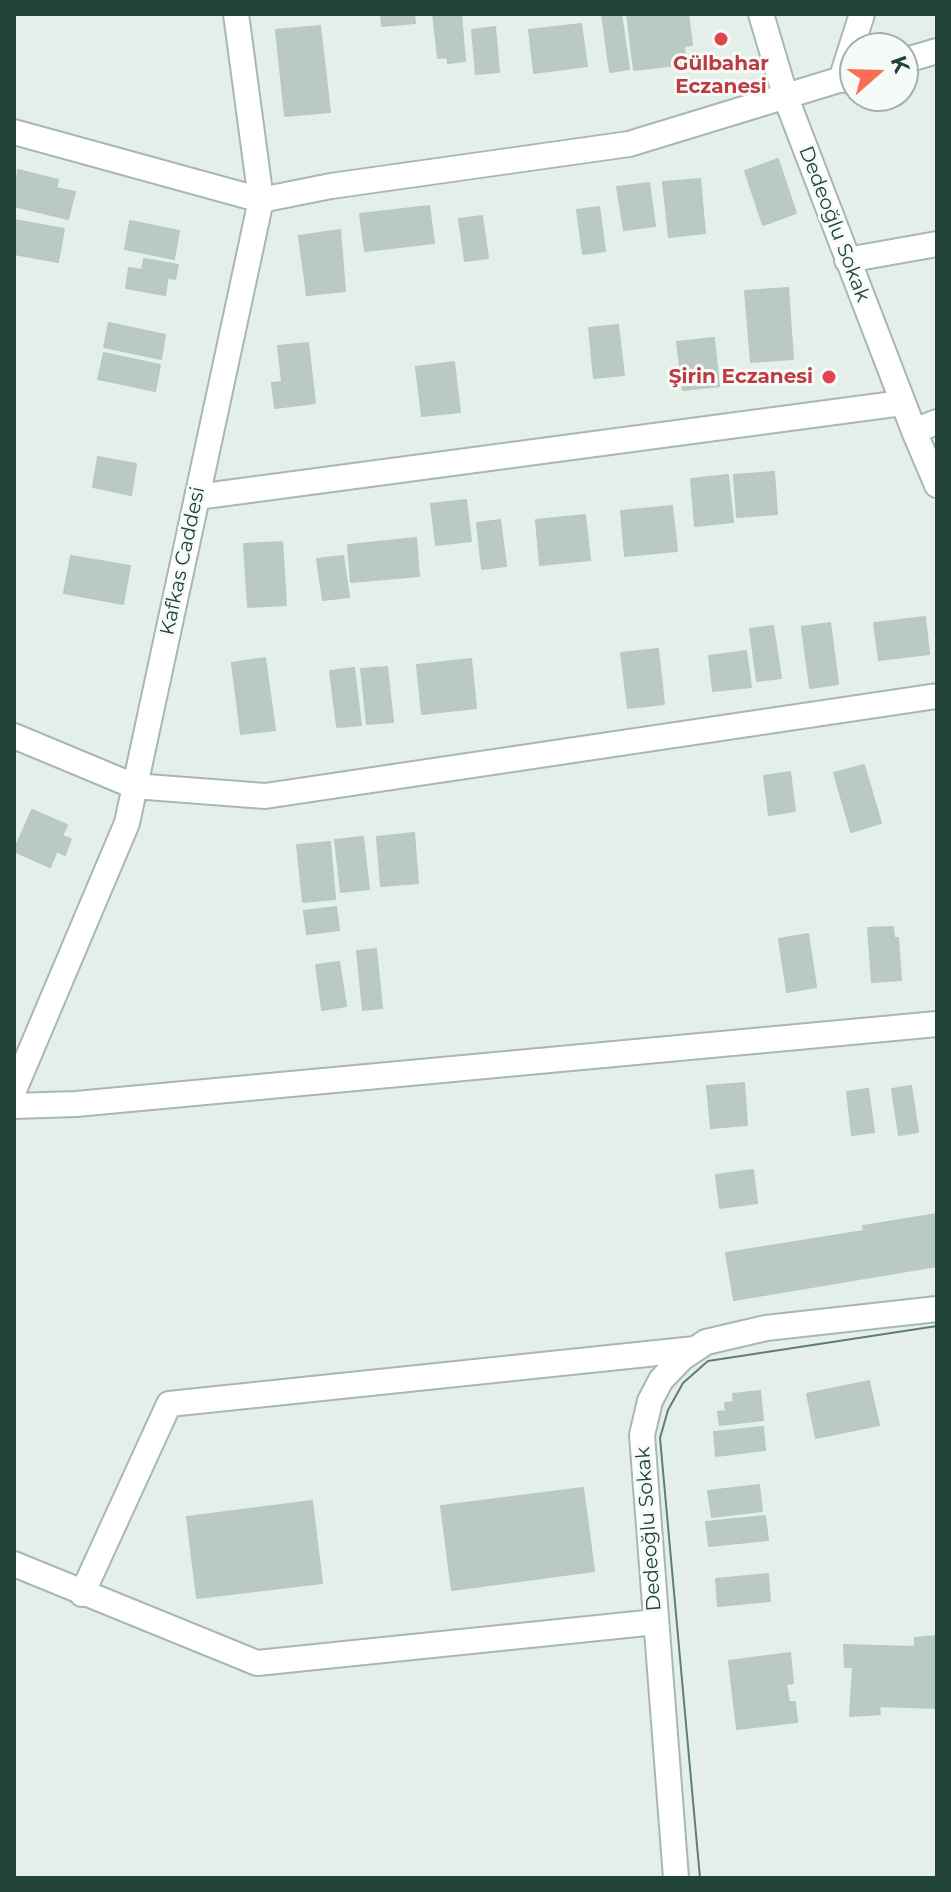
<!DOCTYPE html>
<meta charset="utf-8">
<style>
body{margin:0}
#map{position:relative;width:951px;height:1892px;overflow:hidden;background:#e5efea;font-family:Montserrat,sans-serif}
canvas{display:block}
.frame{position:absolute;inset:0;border:16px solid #224337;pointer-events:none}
.north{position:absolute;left:839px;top:32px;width:80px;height:80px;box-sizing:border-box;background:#f6fbf8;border:2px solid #a1b1ab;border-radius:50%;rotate:70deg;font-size:22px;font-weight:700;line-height:32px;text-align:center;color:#224337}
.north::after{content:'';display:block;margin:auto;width:28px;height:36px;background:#fc6d56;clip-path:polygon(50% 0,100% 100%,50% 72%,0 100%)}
</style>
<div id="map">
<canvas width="951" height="1892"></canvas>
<div class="frame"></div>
<div class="north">K</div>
</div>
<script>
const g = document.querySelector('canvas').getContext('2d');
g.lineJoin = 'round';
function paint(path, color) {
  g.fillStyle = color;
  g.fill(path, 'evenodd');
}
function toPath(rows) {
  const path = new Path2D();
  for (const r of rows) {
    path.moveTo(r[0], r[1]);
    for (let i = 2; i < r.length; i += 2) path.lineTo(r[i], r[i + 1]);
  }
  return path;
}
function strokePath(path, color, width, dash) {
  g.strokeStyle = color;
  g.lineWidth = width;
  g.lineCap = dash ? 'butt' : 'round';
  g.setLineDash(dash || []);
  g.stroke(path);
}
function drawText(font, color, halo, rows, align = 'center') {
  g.font = font + ' Montserrat,sans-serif';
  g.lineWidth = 6;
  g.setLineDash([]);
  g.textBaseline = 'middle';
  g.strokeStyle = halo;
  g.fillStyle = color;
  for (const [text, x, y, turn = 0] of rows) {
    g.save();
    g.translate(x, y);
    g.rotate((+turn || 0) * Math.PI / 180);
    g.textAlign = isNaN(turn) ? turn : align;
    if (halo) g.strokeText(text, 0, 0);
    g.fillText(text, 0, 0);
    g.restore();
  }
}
const building = toPath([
 [381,14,414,14,415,23,382,26,381,14],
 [433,14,461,14,465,61,448,63,447,57,438,58,433,14],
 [602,14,621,14,629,69,610,72,602,14],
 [627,14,688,14,692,45,684,46,686,64,634,70,627,14],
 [581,24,587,66,534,73,529,30,581,24],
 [320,26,330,112,285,116,276,30,320,26],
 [495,27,499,72,476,74,472,30,495,27],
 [778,159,796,213,763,225,745,171,778,159],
 [18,170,58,180,56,188,75,192,68,219,14,206,18,170],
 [700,179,705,233,669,237,663,182,700,179],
 [649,183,655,226,624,230,617,187,649,183],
 [429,206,434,243,365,251,360,214,429,206],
 [599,207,605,251,583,254,577,210,599,207],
 [482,216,488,258,465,261,459,219,482,216],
 [14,220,64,229,58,262,14,254,14,220],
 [130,221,179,231,174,259,125,249,130,221],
 [340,230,345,291,307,295,299,236,340,230],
 [144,259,178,265,175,279,168,277,165,295,126,288,129,268,142,270,144,259],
 [788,288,793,359,751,362,745,291,788,288],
 [109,323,165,335,161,359,104,347,109,323],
 [618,325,624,375,594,378,589,328,618,325],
 [714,338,719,386,683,390,677,342,714,338],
 [308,343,315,403,275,408,272,383,282,382,278,346,308,343],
 [104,353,160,365,155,391,98,379,104,353],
 [454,362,460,412,422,416,416,367,454,362],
 [98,457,136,464,131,495,93,487,98,457],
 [774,472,777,514,737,517,734,475,774,472],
 [728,475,733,522,695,526,691,479,728,475],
 [466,500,471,541,436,545,431,504,466,500],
 [672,506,677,551,625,556,621,511,672,506],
 [585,515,590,560,540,565,536,520,585,515],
 [500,520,506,566,482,569,477,523,500,520],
 [416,538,419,576,351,582,348,545,416,538],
 [282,542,286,605,248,607,244,544,282,542],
 [71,556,130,566,123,604,64,593,71,556],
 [343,556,349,597,323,600,317,559,343,556],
 [925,617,929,654,879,660,874,623,925,617],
 [830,623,838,684,810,688,802,627,830,623],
 [773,626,781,678,757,681,750,629,773,626],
 [658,649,664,704,628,708,621,653,658,649],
 [746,651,751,687,713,691,709,656,746,651],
 [265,658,275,730,241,734,232,663,265,658],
 [471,659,476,708,422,714,417,665,471,659],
 [387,667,393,722,367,724,361,669,387,667],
 [354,668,361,725,337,727,330,671,354,668],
 [864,765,881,823,851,832,834,773,864,765],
 [790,772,795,811,769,815,764,776,790,772],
 [32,810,67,825,62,836,71,839,65,855,57,851,50,867,14,851,32,810],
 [414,833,418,883,381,886,377,837,414,833],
 [363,837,369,889,341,892,335,840,363,837],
 [330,842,335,899,303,902,297,845,330,842],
 [336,907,339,930,307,934,304,911,336,907],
 [893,927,894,938,898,938,901,980,872,982,868,928,893,927],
 [808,934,816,987,787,992,779,939,808,934],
 [376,949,382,1008,363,1010,357,951,376,949],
 [339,962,346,1006,322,1010,316,965,339,962],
 [744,1083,747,1125,711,1128,707,1086,744,1083],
 [911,1086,918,1132,899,1135,892,1089,911,1086],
 [868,1089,874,1132,852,1135,847,1092,868,1089],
 [753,1170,757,1203,720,1208,716,1175,753,1170],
 [937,1214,937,1266,734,1300,726,1253,864,1231,863,1226,937,1214],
 [869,1381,879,1425,816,1438,807,1394,869,1381],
 [760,1391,763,1420,720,1425,718,1412,726,1411,725,1403,734,1402,733,1394,760,1391],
 [763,1427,765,1450,716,1456,714,1432,763,1427],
 [759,1485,762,1511,712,1517,708,1491,759,1485],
 [583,1488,594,1571,452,1590,441,1506,583,1488],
 [312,1501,322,1583,197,1598,187,1517,312,1501],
 [765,1516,768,1540,709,1546,706,1522,765,1516],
 [768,1574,770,1601,718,1606,716,1579,768,1574],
 [937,1636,937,1708,879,1706,880,1714,850,1716,853,1667,845,1667,844,1645,915,1647,915,1638,937,1636],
 [790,1653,793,1683,786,1684,789,1702,795,1702,797,1722,737,1729,729,1661,790,1653]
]);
paint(building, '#bacac2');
strokePath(building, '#b7cac0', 2);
const minor = toPath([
 [761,14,786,98,914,431],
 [903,61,937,51],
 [841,80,862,14],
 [14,132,261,200,331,186,629,144,855,75],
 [847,260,937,244],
 [937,422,914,431,937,485],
 [197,497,902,403],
 [14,736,134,786,265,796,937,696],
 [14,1090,127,823,261,200,236,14],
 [14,1106,76,1104,937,1024],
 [14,1564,257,1663,656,1622],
 [82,1594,169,1404,695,1349],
 [676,1878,642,1435,650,1401,661,1380,682,1358,706,1342,766,1328,937,1309]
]);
strokePath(minor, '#a7b8b1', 28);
strokePath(minor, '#fff', 24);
strokePath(toPath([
 [700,1878,660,1438,668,1410,683,1383,708,1361,937,1326]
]), '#5d7e72', 2);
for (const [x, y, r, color] of [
 [721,39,8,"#e0444e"],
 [829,377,8,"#e0444e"]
]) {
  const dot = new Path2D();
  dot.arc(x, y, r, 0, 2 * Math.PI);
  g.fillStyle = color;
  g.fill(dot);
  strokePath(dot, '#f6fbf8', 3);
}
drawText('bold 20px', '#be3a42', '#f6fbf8', [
 ["Gülbahar",721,64],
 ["Eczanesi",721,87],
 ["Şirin Eczanesi",813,377,"right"]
]);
drawText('20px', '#224337', '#f6fbf8', [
 ["Dedeoğlu Sokak",834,224,69],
 ["Kafkas Caddesi",183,561,-78],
 ["Dedeoğlu Sokak",649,1529,-94]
]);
</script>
